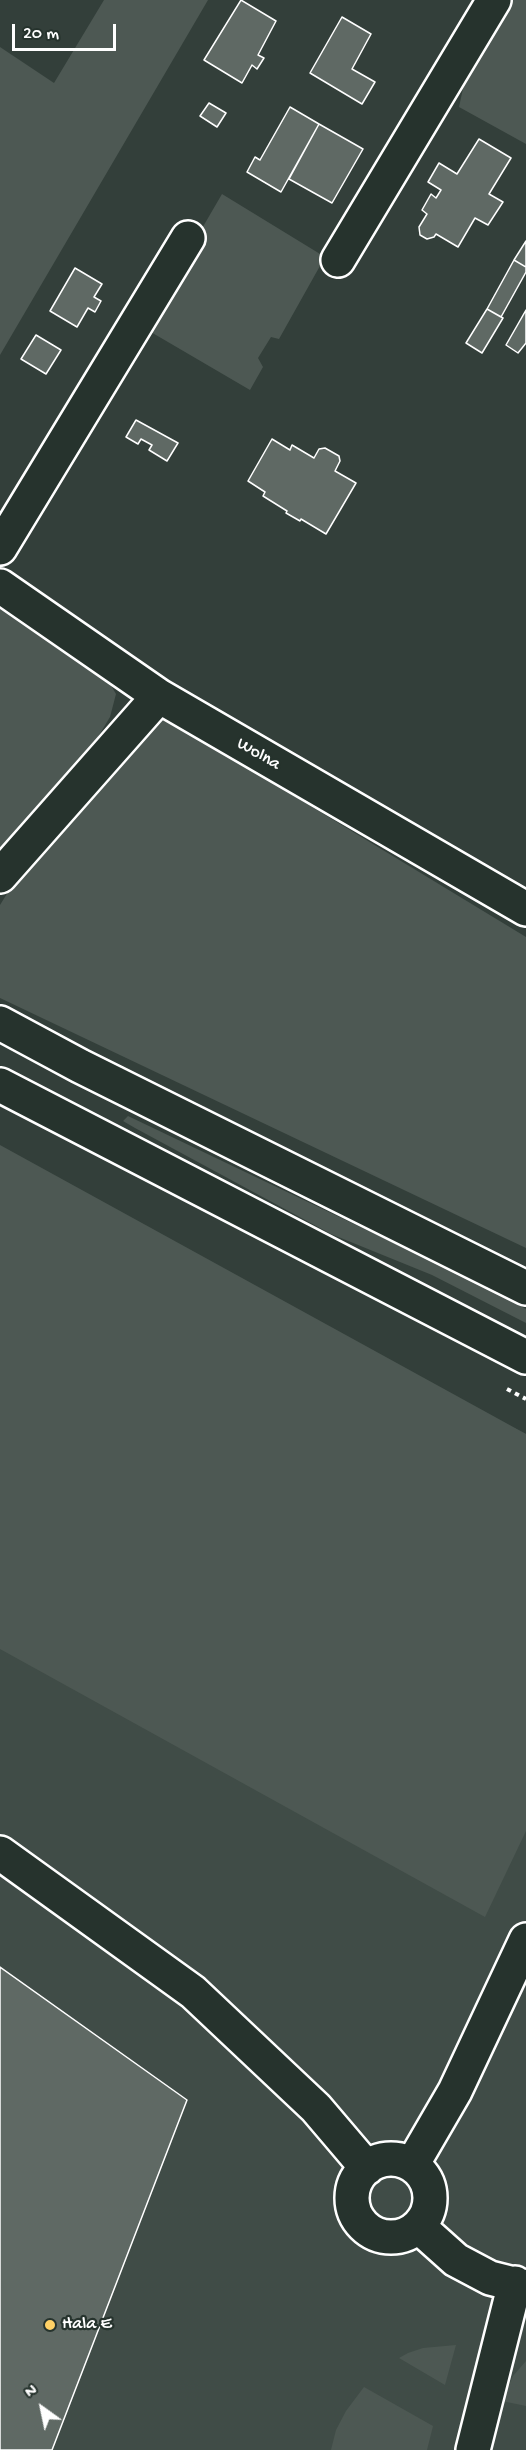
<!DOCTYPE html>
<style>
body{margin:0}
#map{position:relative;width:526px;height:2450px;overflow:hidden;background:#333f3a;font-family:"Gochi Hand",sans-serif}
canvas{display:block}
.north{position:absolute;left:12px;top:2378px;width:60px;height:60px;-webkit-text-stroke:4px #26332d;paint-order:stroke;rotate:327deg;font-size:16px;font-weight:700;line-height:24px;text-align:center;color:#fff}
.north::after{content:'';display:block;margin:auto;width:21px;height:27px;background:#fff;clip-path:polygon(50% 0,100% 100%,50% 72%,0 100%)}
.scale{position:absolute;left:12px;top:24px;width:104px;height:27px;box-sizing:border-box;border:3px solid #fff;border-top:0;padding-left:8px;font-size:18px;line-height:21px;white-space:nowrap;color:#fff;-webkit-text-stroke:4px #26332d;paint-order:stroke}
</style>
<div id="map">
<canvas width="526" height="2450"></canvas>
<div class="north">N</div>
<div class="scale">20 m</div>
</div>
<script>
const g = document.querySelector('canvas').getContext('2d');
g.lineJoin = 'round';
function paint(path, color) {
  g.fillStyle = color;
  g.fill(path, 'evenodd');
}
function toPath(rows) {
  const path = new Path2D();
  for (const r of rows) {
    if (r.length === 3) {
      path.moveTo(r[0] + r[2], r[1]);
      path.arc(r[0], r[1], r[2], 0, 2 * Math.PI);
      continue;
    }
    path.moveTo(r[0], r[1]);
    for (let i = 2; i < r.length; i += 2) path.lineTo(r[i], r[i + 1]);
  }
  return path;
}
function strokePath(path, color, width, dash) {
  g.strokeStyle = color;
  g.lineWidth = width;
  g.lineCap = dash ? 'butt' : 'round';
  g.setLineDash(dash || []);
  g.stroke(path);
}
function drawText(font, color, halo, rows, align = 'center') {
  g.font = font + ' "Gochi Hand",sans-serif';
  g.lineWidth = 4.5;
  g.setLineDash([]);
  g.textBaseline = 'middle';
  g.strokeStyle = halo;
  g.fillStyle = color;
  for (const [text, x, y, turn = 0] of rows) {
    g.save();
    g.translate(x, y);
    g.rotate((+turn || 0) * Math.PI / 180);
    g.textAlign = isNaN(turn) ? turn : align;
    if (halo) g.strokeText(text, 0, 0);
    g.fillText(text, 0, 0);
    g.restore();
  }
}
paint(toPath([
 [0,1166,526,1434,526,2450,0,2450]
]), '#404c47');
paint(toPath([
 [104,0,208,0,0,355,0,47,54,83],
 [507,0,526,0,526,144,459,107,467,70],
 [222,194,325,257,279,339,271,337,258,358,263,367,250,390,144,328],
 [0,593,105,675,116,694,110,717,84,760,0,853],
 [164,715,192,734,526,937,526,1248,0,998,0,905,8,892],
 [128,1116,465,1277,526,1309,526,1323,432,1275,331,1234,135,1128,123,1121],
 [0,1145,526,1434,526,1831,485,1917,0,1649],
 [456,2345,445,2385,399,2358,408,2353,423,2348],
 [526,2361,526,2406,502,2401,513,2376],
 [364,2387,433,2426,427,2450,331,2450,336,2430,346,2411]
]), '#4d5853');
const building = toPath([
 [241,0,276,21,258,55,264,58,257,69,252,65,242,83,204,60,241,0],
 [342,17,371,34,352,69,375,82,362,104,310,73,342,17],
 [209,103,226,113,217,127,200,116,209,103],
 [290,107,319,124,281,192,247,172,255,157,260,160,290,107],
 [319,124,363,149,332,203,289,179,319,124],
 [479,139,511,158,489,194,503,202,488,225,475,218,458,247,436,234,434,237,427,239,420,235,419,227,427,214,422,210,431,194,436,198,441,190,428,182,439,163,457,174,479,139],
 [526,241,526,267,514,260,526,241],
 [514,260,526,267,526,272,501,317,487,309,514,260],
 [75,268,102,284,94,297,101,301,95,312,88,308,77,327,50,311,75,268],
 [487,309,503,318,482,353,466,343,487,309],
 [526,310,526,343,518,353,506,345,526,310],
 [36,335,61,350,46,374,21,359,36,335],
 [136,420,178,443,167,461,149,450,152,445,141,439,138,444,126,437,136,420],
 [272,439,290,450,292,445,314,458,319,449,325,448,339,456,340,461,335,471,356,483,326,534,301,519,300,521,286,513,287,511,263,496,265,492,248,481,272,439],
 [0,1967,187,2100,52,2450,0,2450,0,1967]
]);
paint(building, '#5f6964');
strokePath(building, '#fff', 1.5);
const minor = toPath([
 [338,260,494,0],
 [0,548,188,238],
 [0,586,159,696,526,909],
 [0,876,159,696],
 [0,1023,80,1066,526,1288],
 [0,1085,526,1357],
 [0,1853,193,1992,316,2108,367,2168],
 [391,2198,39],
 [412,2165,455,2091,526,1940],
 [418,2226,456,2260,490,2278,526,2287],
 [473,2450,515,2283]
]);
strokePath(minor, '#fff', 38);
strokePath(toPath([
 [507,1389,526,1399]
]), '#fff', 4, [4.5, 4.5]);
strokePath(minor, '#26332d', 33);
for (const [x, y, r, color] of [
 [50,2325,6,"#ffd166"]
]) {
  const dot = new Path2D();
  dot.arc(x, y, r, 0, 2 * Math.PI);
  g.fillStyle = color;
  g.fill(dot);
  strokePath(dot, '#26332d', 2);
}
drawText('18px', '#fff', '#26332d', [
 ["Wolna",258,755,30]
]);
drawText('18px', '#fff', '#26332d', [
 ["Hala E",62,2325]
], 'left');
</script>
